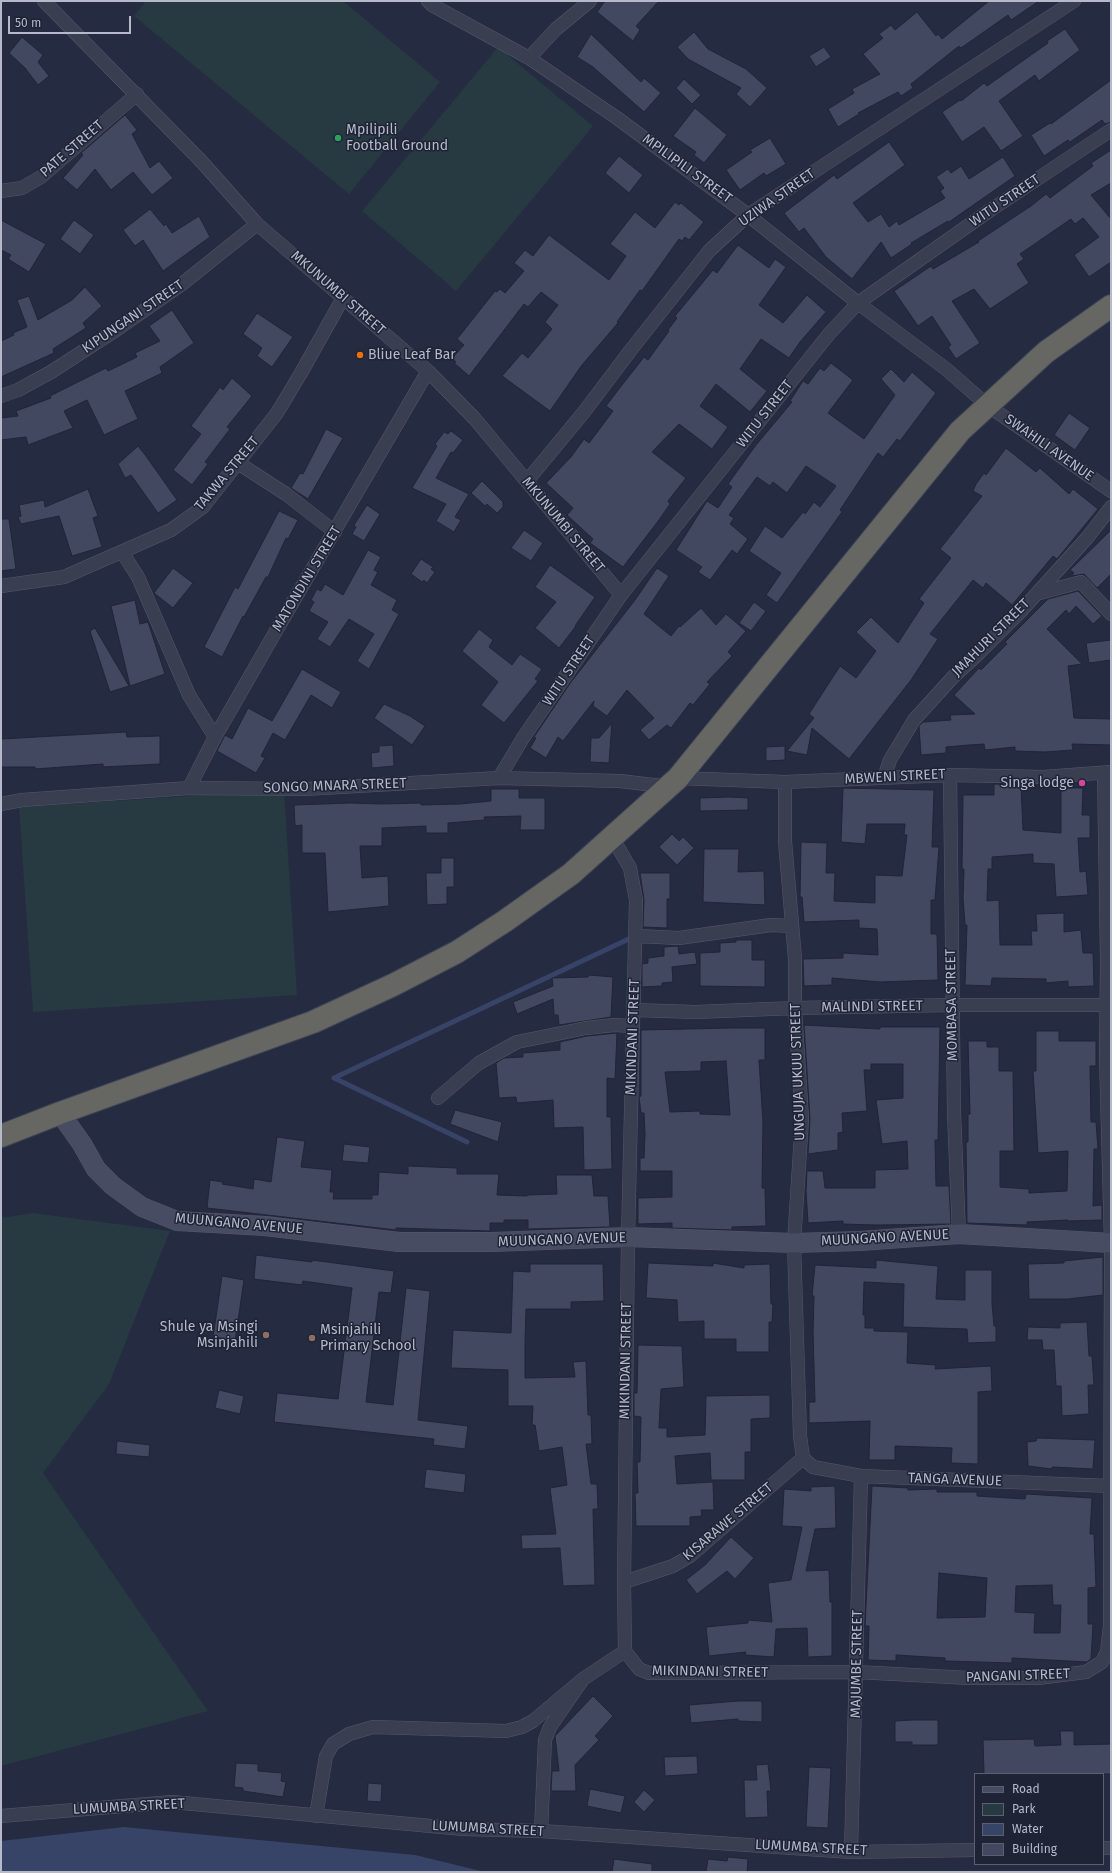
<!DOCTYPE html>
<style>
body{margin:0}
#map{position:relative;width:1112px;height:1873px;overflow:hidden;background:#252b40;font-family:"Fira Sans",sans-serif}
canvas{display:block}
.frame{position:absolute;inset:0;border:2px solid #b5bacb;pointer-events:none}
.legend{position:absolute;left:974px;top:1773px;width:130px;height:92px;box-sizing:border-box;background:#1e2335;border:1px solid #5a5f71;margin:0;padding:5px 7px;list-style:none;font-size:12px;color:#b5bacb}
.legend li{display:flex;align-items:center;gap:8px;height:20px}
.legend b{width:20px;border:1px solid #5a5f71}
.scale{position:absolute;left:8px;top:16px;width:123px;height:18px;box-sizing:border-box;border:2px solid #b5bacb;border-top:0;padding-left:5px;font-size:12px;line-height:14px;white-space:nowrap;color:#b5bacb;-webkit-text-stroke:3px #1e2335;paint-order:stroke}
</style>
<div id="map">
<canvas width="1112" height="1873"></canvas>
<div class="frame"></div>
<ul class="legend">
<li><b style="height:5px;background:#474c63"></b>Road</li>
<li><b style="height:11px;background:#273941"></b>Park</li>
<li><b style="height:11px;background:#384368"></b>Water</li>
<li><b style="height:11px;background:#414860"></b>Building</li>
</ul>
<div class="scale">50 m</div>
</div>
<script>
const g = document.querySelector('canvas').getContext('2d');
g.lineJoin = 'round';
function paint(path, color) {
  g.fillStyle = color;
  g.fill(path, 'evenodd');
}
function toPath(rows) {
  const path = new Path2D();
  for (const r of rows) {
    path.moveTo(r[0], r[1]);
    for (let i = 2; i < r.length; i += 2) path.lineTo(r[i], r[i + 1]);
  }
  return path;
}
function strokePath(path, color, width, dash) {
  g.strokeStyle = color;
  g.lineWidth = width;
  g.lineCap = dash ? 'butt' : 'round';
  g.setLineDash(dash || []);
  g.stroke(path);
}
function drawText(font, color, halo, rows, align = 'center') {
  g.font = font + ' "Fira Sans",sans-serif';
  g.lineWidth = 3;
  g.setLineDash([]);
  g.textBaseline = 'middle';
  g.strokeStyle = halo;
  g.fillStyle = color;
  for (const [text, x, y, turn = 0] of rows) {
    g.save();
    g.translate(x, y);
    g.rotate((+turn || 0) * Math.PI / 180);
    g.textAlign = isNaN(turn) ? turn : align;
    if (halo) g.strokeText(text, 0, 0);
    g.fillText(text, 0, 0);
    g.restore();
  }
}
paint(toPath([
 [146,1,343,1,440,82,349,194,134,16],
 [498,47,593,126,456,291,362,211],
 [284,790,297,995,33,1012,19,807],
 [33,1213,170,1231,109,1384,43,1473,208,1711,1,1766,1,1218]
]), '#273941');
paint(toPath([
 [124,1827,415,1855,485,1872,1,1872,1,1841]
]), '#384368');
strokePath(toPath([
 [334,1078,633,937],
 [334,1078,467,1142]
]), '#384368', 5);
const building = toPath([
 [605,1,659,1,636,26,640,30,633,41,597,12,605,1],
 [989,1,1039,1,1011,20,1008,15,961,48,959,46,911,84,913,88,901,96,898,92,858,113,859,114,838,127,828,109,854,93,852,89,880,74,863,54,883,38,879,34,891,25,895,30,917,12,936,36,938,34,942,39,989,1],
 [1065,29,1080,50,1039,81,1035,75,999,101,1023,136,1001,151,984,127,962,142,942,112,960,100,961,101,984,83,987,86,1048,43,1047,41,1065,29],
 [694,32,708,49,746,69,767,88,750,107,736,94,741,88,688,59,677,47,694,32],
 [591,34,641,82,644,78,661,93,644,112,593,67,577,57,591,34],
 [22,37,43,55,38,62,49,76,38,85,25,68,9,53,22,37],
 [824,47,831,57,816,67,809,56,824,47],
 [684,79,701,95,692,104,676,88,684,79],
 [1111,80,1111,122,1105,124,1102,120,1070,142,1068,140,1044,156,1031,135,1050,123,1051,124,1111,80],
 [695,108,727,135,704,163,694,155,696,152,673,136,695,108],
 [125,115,137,130,132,134,150,168,159,161,173,178,152,195,133,172,111,190,95,169,77,190,63,178,83,155,81,153,125,115],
 [770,138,786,164,766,176,764,173,740,190,726,170,752,152,750,150,770,138],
 [889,142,905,165,853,203,868,222,881,214,889,227,897,221,899,225,945,198,940,191,944,188,936,177,948,169,951,173,961,166,969,179,1003,157,1015,176,949,222,948,221,911,243,912,244,891,258,881,242,852,279,826,257,804,228,799,232,784,213,834,175,837,179,889,142],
 [1111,150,1111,183,1091,195,1111,219,1111,262,1089,277,1074,255,1099,237,1083,218,1075,224,1071,219,1020,254,1024,259,1017,264,1029,283,990,309,974,289,952,301,980,343,956,359,948,347,951,345,932,316,918,326,894,291,931,266,933,269,979,242,978,241,1031,206,1046,194,1050,198,1093,166,1091,163,1111,150],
 [619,156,643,175,629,193,605,173,619,156],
 [675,202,679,205,681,203,704,222,689,240,685,237,682,241,679,239,642,291,640,290,617,322,618,323,582,365,550,411,502,376,522,353,528,358,552,329,545,322,558,305,541,292,528,307,524,304,469,376,454,363,456,362,453,359,454,356,464,345,457,339,495,291,497,292,500,289,505,293,524,271,514,263,525,250,533,256,549,235,609,280,626,256,610,244,635,212,655,228,675,202],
 [150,209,164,226,166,224,172,233,199,216,210,237,163,271,143,240,135,246,123,230,150,209],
 [1,220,46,244,29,272,8,259,11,255,1,250,1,220],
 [74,220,94,235,80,254,60,239,74,220],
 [738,245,769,268,775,259,786,267,759,305,783,323,807,295,826,312,800,342,789,358,761,339,740,369,767,391,750,412,716,384,700,406,728,427,712,449,679,424,652,452,686,478,668,501,670,504,659,520,623,567,590,543,593,539,567,515,573,508,546,483,571,457,584,439,589,443,613,411,606,406,622,385,644,357,648,360,669,331,668,330,677,318,675,316,713,270,717,273,738,245],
 [85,287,102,306,83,323,86,328,53,349,54,353,1,377,1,341,14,335,13,333,27,327,17,300,29,296,38,320,72,300,85,287],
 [172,310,194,343,160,367,162,373,125,391,138,419,104,435,87,400,64,411,73,428,28,445,26,437,1,440,1,418,18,416,16,411,51,398,50,396,106,368,108,371,137,357,135,353,160,341,149,326,172,310],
 [257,313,293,337,272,367,257,356,262,348,243,334,257,313],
 [831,363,853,380,828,413,864,439,895,395,881,379,891,369,904,382,912,372,936,393,900,441,897,439,883,457,878,453,840,510,842,512,777,603,766,595,781,573,749,551,765,526,782,538,803,512,805,514,814,502,820,507,836,486,806,466,787,493,773,482,770,486,757,477,729,515,734,518,730,524,748,539,737,554,732,550,710,580,698,572,702,567,676,550,707,501,718,508,732,487,728,484,756,445,792,402,790,401,803,381,808,384,820,368,824,371,831,363],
 [232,378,252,396,227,427,230,429,205,462,208,464,192,485,173,470,201,434,191,426,220,387,223,390,232,378],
 [1069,413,1090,428,1075,450,1054,435,1069,413],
 [326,429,343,438,308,499,291,488,300,473,303,474,326,429],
 [451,431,463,440,453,453,451,452,436,478,469,494,455,517,461,520,454,532,436,521,446,504,412,488,437,446,435,444,444,432,448,434,451,431],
 [138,446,146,456,177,500,158,513,131,475,125,478,118,464,138,446],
 [1006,448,1036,472,1040,468,1069,494,1073,489,1098,509,1057,559,1053,556,1012,605,986,583,983,588,973,580,930,634,938,639,911,680,849,759,812,728,807,755,787,751,814,718,809,714,840,666,856,678,876,651,856,632,871,617,898,643,924,603,919,599,951,558,940,549,982,496,973,491,976,484,984,473,986,475,1006,448],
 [482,481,503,502,503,507,497,513,487,504,485,506,471,493,482,481],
 [88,489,98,516,93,518,102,547,72,556,59,516,21,524,18,517,21,516,19,505,44,500,45,507,88,489],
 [367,505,380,514,364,541,352,534,356,527,354,525,367,505],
 [279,511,298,520,288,539,286,538,268,577,266,577,244,617,243,616,222,657,204,647,235,587,238,589,279,511],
 [1,519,9,519,16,569,1,571,1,519],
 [524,530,543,543,531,561,511,548,524,530],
 [1111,530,1111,574,1097,588,1084,574,1071,576,1074,573,1070,570,1111,530],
 [368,550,381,557,374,570,378,572,371,585,397,600,392,610,399,614,369,669,357,661,374,634,349,619,330,647,317,639,328,622,309,611,314,602,311,600,317,589,321,591,325,584,343,595,368,550],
 [421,559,433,567,431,569,435,572,427,583,424,580,422,582,411,574,421,559],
 [550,565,595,597,575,626,576,626,559,648,535,628,556,602,535,587,550,565],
 [173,568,193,583,173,608,154,593,173,568],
 [657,568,669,576,644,614,671,636,679,626,680,627,701,608,716,625,726,614,746,631,728,652,732,656,707,682,710,684,693,705,690,703,671,728,667,725,649,740,640,730,654,718,627,690,607,716,593,706,594,701,563,741,558,737,546,758,530,748,536,738,534,737,571,682,635,600,657,568],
 [1078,591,1102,616,1093,624,1076,606,1069,614,1066,610,1047,629,1082,664,1068,666,1074,718,1111,719,1111,745,1072,744,1073,750,1045,752,1015,751,1015,747,985,750,984,744,969,745,946,747,946,753,921,755,919,726,923,722,951,720,950,715,975,714,954,695,979,668,981,670,1007,644,1005,642,1048,599,1078,591],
 [135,600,140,624,148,622,165,674,130,686,111,606,135,600],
 [754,602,766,611,751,631,739,623,754,602],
 [95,628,129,686,110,692,90,631,95,628],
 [479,629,493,640,489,647,512,665,520,654,542,669,535,679,538,681,504,723,481,705,498,682,462,651,479,629],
 [1111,640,1111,660,1089,663,1086,643,1111,640],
 [302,669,341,692,332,708,311,695,285,740,273,733,261,756,265,758,256,773,217,751,225,735,232,739,248,708,272,721,302,669],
 [384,704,410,716,425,726,412,745,374,718,384,704],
 [612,723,609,763,590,762,591,738,599,738,612,723],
 [126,732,127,737,160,736,160,764,103,767,103,764,35,769,35,767,1,767,1,739,126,732],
 [393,745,394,766,372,768,371,753,379,752,379,746,393,745],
 [785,746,785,760,766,761,766,747,785,746],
 [994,784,1021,785,1023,830,1061,833,1061,788,1083,788,1082,815,1090,815,1090,838,1078,838,1080,872,1086,871,1088,895,1056,897,1054,864,1033,863,1033,854,992,857,992,869,988,869,987,901,999,900,1000,945,1032,945,1031,931,1037,931,1036,914,1064,913,1064,932,1081,930,1083,953,1093,953,1094,986,1068,987,1068,981,1046,983,1046,979,992,978,991,986,965,985,967,925,965,925,963,898,964,869,962,869,963,795,994,795,994,784],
 [843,788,934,790,932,847,939,847,935,900,931,900,931,934,937,934,938,980,880,982,832,978,832,985,804,986,803,959,843,958,843,953,878,955,877,929,859,928,859,920,804,922,802,897,800,897,801,842,827,843,826,873,835,873,834,901,875,903,875,875,902,876,907,835,904,835,905,824,867,824,865,844,841,842,843,788],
 [491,789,519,789,519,798,545,798,545,830,520,830,521,816,484,817,485,820,448,823,448,833,426,833,426,826,382,828,382,846,360,846,362,878,388,876,389,906,328,912,325,853,302,853,302,825,295,826,294,805,351,803,381,804,421,803,421,805,460,804,491,801,491,789],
 [730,797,748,798,748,810,700,811,700,798,730,797],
 [672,834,679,841,683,837,694,848,677,865,659,847,672,834],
 [704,849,739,849,738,872,764,871,765,905,703,902,704,849],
 [441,858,454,858,454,887,447,887,447,904,427,905,426,873,441,873,441,858],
 [640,873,670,873,670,899,667,899,667,928,643,927,644,900,640,873],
 [736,940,752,940,752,960,765,960,765,987,700,986,700,953,720,952,720,943,736,942,736,940],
 [678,946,679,954,695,952,697,964,672,967,673,982,662,983,662,986,642,987,642,964,648,963,648,958,664,956,664,947,678,946],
 [589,975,613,977,611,1017,559,1025,558,1015,554,1015,553,999,517,1014,513,1002,553,986,552,978,588,977,589,975],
 [804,1025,880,1029,880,1027,940,1027,938,1140,935,1140,936,1186,949,1186,951,1224,876,1225,843,1224,843,1221,808,1223,806,1191,807,1171,823,1171,825,1188,875,1188,875,1170,908,1169,907,1141,882,1144,876,1100,903,1098,903,1064,871,1064,871,1070,864,1070,867,1111,842,1113,843,1132,838,1133,838,1150,808,1154,810,1119,804,1025],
 [732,1028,765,1028,765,1060,759,1060,763,1122,762,1188,765,1188,766,1226,732,1227,732,1230,672,1228,672,1223,638,1224,638,1198,672,1197,672,1171,640,1171,640,1158,644,1158,645,1134,644,1113,641,1113,639,1097,641,1096,641,1030,732,1028],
 [726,1061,730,1115,700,1114,700,1111,670,1112,665,1072,701,1071,701,1062,726,1061],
 [1036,1031,1059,1031,1059,1041,1096,1041,1096,1066,1090,1066,1091,1122,1096,1122,1098,1149,1094,1149,1093,1206,1102,1205,1102,1220,1068,1221,1068,1220,1027,1222,1027,1225,967,1223,966,1142,968,1142,968,1114,970,1114,968,1041,987,1041,987,1047,999,1047,999,1071,1013,1071,1014,1151,1000,1151,1000,1187,1029,1189,1029,1193,1067,1191,1068,1151,1038,1153,1033,1071,1036,1071,1036,1031],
 [617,1033,615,1079,607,1078,607,1117,611,1117,612,1169,584,1170,583,1127,554,1128,553,1100,517,1103,516,1097,499,1098,496,1063,504,1058,523,1057,523,1053,560,1050,560,1042,587,1036,617,1033],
 [455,1110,502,1122,498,1142,450,1124,455,1110],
 [277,1137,305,1141,301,1167,332,1170,330,1192,334,1192,333,1199,372,1199,372,1195,378,1195,379,1172,408,1174,408,1166,457,1168,457,1174,499,1174,497,1195,527,1196,527,1195,557,1194,556,1175,592,1175,594,1196,608,1196,610,1227,528,1229,528,1220,504,1220,504,1223,490,1223,490,1231,396,1228,396,1230,207,1208,210,1180,223,1182,222,1184,253,1189,254,1179,271,1182,277,1137],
 [344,1144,370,1147,368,1163,342,1161,344,1144],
 [256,1255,312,1262,312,1260,394,1271,391,1293,379,1292,366,1402,393,1405,406,1288,430,1291,418,1420,468,1426,465,1449,433,1445,434,1439,274,1422,277,1393,338,1399,352,1288,303,1281,302,1285,254,1279,256,1255],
 [1103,1257,1103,1295,1068,1299,1029,1299,1028,1264,1064,1263,1064,1261,1103,1257],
 [876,1260,938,1266,936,1299,965,1300,965,1270,992,1270,992,1303,994,1326,996,1326,996,1342,968,1343,967,1329,903,1327,904,1284,864,1282,863,1315,865,1315,865,1328,874,1328,874,1331,908,1332,907,1363,936,1365,935,1369,991,1366,992,1391,978,1392,978,1464,951,1463,952,1448,895,1446,895,1460,869,1460,870,1421,809,1423,809,1402,815,1402,813,1332,814,1296,812,1296,815,1265,876,1268,876,1260],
 [648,1263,713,1266,713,1263,744,1268,744,1265,770,1264,771,1304,773,1304,772,1322,769,1322,769,1352,736,1352,736,1339,704,1339,704,1321,678,1322,677,1300,646,1298,648,1263],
 [530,1264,603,1264,604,1301,571,1302,571,1309,526,1309,525,1341,525,1378,575,1377,573,1362,586,1361,588,1415,591,1415,592,1444,586,1444,591,1484,597,1484,598,1509,593,1509,595,1585,563,1586,560,1548,522,1549,521,1535,556,1534,550,1488,567,1485,562,1447,539,1451,535,1425,532,1425,533,1406,508,1406,508,1370,451,1368,453,1330,511,1333,513,1271,530,1272,530,1264],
 [222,1276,244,1280,235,1341,213,1337,222,1276],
 [1087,1322,1089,1356,1092,1356,1094,1385,1088,1385,1089,1414,1062,1416,1061,1386,1056,1386,1054,1350,1043,1350,1042,1340,1027,1340,1028,1327,1060,1328,1060,1323,1087,1322],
 [638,1345,682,1346,684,1387,661,1389,659,1428,667,1428,667,1437,705,1435,706,1396,770,1395,770,1418,751,1419,751,1452,745,1452,745,1480,711,1480,710,1453,675,1456,677,1484,713,1482,714,1510,701,1510,702,1516,690,1517,690,1526,636,1526,635,1493,638,1493,637,1462,640,1462,641,1417,634,1416,634,1393,637,1393,638,1345],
 [219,1390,244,1396,240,1414,215,1408,219,1390],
 [1037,1438,1095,1440,1093,1469,1052,1467,1052,1469,1028,1466,1027,1442,1036,1441,1037,1438],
 [117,1441,150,1445,149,1457,116,1454,117,1441],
 [426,1469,466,1474,464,1493,424,1488,426,1469],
 [835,1486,836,1528,815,1529,806,1571,829,1570,830,1602,832,1602,832,1656,808,1657,807,1628,776,1629,774,1657,745,1655,746,1652,709,1656,706,1627,748,1623,748,1620,772,1622,768,1583,791,1580,802,1527,782,1526,784,1489,811,1491,811,1487,835,1486],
 [872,1486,908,1488,908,1490,937,1489,937,1492,977,1492,977,1496,1025,1499,1026,1494,1092,1498,1090,1534,1094,1534,1096,1587,1088,1588,1088,1624,1093,1624,1091,1659,1087,1662,1012,1658,1012,1663,945,1661,945,1658,896,1655,896,1661,868,1660,869,1626,865,1626,872,1486],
 [939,1573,987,1578,985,1617,937,1618,939,1573],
 [1052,1585,1053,1605,1061,1605,1060,1633,1034,1633,1035,1613,1015,1612,1016,1586,1052,1585],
 [731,1537,754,1558,735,1579,727,1571,697,1594,686,1580,705,1565,731,1537],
 [593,1696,613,1716,595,1736,599,1740,575,1765,576,1791,551,1791,552,1771,559,1771,555,1736,593,1696],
 [738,1701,762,1701,762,1722,738,1721,738,1719,691,1723,689,1705,738,1701],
 [912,1720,938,1720,938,1745,912,1745,912,1742,895,1742,895,1721,912,1720],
 [1060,1731,1074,1731,1074,1745,1111,1744,1111,1774,984,1774,983,1740,1034,1739,1035,1746,1061,1745,1060,1731],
 [697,1756,698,1774,665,1776,664,1757,697,1756],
 [236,1763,258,1764,258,1771,282,1773,281,1781,286,1782,283,1797,243,1791,243,1788,234,1787,236,1763],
 [768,1764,771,1791,767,1791,768,1817,745,1818,744,1780,757,1780,756,1765,768,1764],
 [809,1767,831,1768,828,1828,806,1827,809,1767],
 [368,1783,382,1784,381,1802,367,1801,368,1783],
 [590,1789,625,1796,621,1813,587,1806,590,1789],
 [644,1790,655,1800,644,1812,634,1802,644,1790],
 [728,1857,748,1859,747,1872,706,1872,708,1859,727,1861,728,1857],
 [614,1859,652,1864,652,1872,612,1872,614,1859]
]);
paint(building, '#414860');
strokePath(building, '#202537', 1);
const minor = toPath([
 [44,1,202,162,257,224,428,371,475,419,621,595],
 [428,1,432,5,529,58,617,118,748,215,858,303,946,369,987,405,1111,491],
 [529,58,556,29,590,1],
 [1,191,22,188,41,177,137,94],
 [1,396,18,390,51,372,116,330,182,284,257,224],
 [238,463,286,494,335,532],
 [527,481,584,412,630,351,709,251,748,215,1074,1],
 [122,552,138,577,189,695,215,737],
 [1,586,64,577,171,530,203,507,277,413,301,373,343,298],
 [1036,594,1081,582,1111,614],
 [950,775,954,1113,959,1234],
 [499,778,523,738,621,595,829,334,858,303,989,211,1111,130],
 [678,778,785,782,950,775,1043,777,1111,772],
 [884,778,890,760,914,720,953,677,977,655,1021,611,1087,538,1111,507],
 [785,782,785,841,795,959,795,1008,802,1119,794,1243,800,1436,803,1458],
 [189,788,215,737,280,624,428,371],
 [1,804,22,800,189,788,305,789,499,778,620,781,670,787],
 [612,837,630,868,636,900,628,1237,624,1582,625,1651,639,1669,649,1673,857,1672,969,1678,1038,1678,1086,1672,1102,1662,1107,1652,1110,1626,1111,1243,1106,1056,1107,960,1104,773],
 [636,936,679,938,771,925,791,926],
 [634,1010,696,1012,795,1008,952,1005,1111,1005],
 [438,1098,479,1063,517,1042,586,1028,614,1025,633,1026],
 [803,1458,813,1467,861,1476,1111,1486],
 [624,1582,673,1566,690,1556,803,1458],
 [1,1816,172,1802,463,1829,541,1831,851,1852,975,1850],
 [316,1816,326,1756,333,1744,349,1734,373,1727,506,1731,522,1727,533,1721,583,1679],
 [541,1831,545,1740,550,1727,583,1679,625,1651],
 [1103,1848,1111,1848],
 [851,1852,861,1476]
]);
const secondary = toPath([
 [60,1113,82,1144,96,1169,113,1186,142,1207,177,1221,265,1226,399,1242,492,1242,628,1237,794,1243,860,1241,959,1234,1111,1243]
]);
const trunk = toPath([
 [1,1136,60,1113,313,1022,393,985,457,952,505,921,571,874,678,778,960,431,1046,352,1111,306]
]);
strokePath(minor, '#54596b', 14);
strokePath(secondary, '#54596b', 20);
strokePath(trunk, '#414658', 24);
strokePath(minor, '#393e50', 13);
strokePath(secondary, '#474c63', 19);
strokePath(trunk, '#666663', 22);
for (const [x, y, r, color] of [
 [338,138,4,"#2e9e5b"],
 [360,355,4,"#e8710a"],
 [1082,783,4,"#d1479c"],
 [266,1335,4,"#8d6e63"],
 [312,1338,4,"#8d6e63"]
]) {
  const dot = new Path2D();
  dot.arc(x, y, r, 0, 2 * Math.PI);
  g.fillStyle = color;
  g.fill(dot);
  strokePath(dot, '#1e2335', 1.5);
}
drawText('14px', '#b5bacb', '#1e2335', [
 ["Mpilipili",346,130],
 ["Football Ground",346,146],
 ["Bliue Leaf Bar",368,355],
 ["Singa lodge",1074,783,"right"],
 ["Shule ya Msingi",258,1327,"right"],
 ["Msinjahili",258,1343,"right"],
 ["Msinjahili",320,1330],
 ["Primary School",320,1346]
], 'left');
drawText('14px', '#b5bacb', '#1e2335', [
 ["PATE STREET",72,149,-41],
 ["MPILIPILI STREET",687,169,36],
 ["UZIWA STREET",777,198,-35],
 ["WITU STREET",1005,201,-34],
 ["MKUNUMBI STREET",338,293,41],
 ["KIPUNGANI STREET",133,317,-34],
 ["WITU STREET",765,414,-52],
 ["SWAHILI AVENUE",1049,448,35],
 ["TAKWA STREET",227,474,-50],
 ["MKUNUMBI STREET",563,525,50],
 ["MATONDINI STREET",307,579,-59],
 ["JMAHURI STREET",991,638,-45],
 ["WITU STREET",569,671,-56],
 ["MBWENI STREET",895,777,-3],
 ["SONGO MNARA STREET",335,786,-2],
 ["MOMBASA STREET",952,1005,-91],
 ["MALINDI STREET",872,1007,-1],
 ["MIKINDANI STREET",633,1037,-88],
 ["UNGUJA UKUU STREET",798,1072,-92],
 ["MUUNGANO AVENUE",239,1224,5],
 ["MUUNGANO AVENUE",885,1238,-3],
 ["MUUNGANO AVENUE",562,1240,-2],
 ["MIKINDANI STREET",626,1361,-89],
 ["TANGA AVENUE",955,1480,2],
 ["KISARAWE STREET",728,1522,-40],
 ["MAJUMBE STREET",857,1664,-89],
 ["MIKINDANI STREET",710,1672,1],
 ["PANGANI STREET",1018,1676,-2],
 ["LUMUMBA STREET",129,1807,-3],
 ["LUMUMBA STREET",488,1829,3],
 ["LUMUMBA STREET",811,1848,3]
]);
</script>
